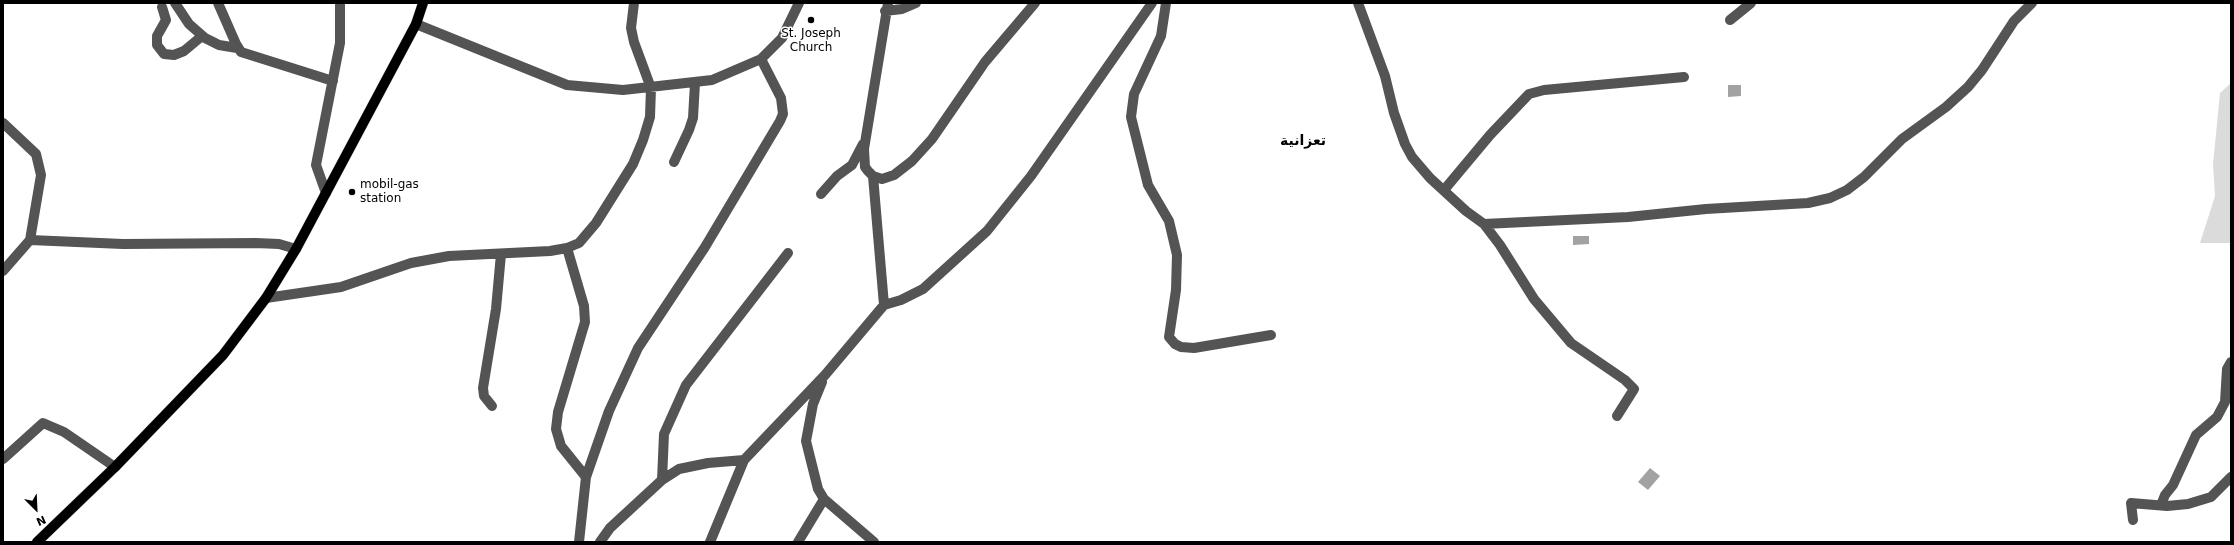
<!DOCTYPE html>
<meta charset="utf-8">
<style>
body{margin:0}
#map{position:relative;width:2234px;height:545px;overflow:hidden;background:#fff;font-family:"DejaVu Sans",sans-serif}
canvas{display:block}
.frame{position:absolute;inset:0;border:4px solid #000;pointer-events:none}
.north{position:absolute;left:16px;top:489px;width:40px;height:40px;-webkit-text-stroke:3px #fff;paint-order:stroke;rotate:156deg;font-size:11px;font-weight:700;line-height:16px;text-align:center;color:#000}
.north::after{content:'';display:block;margin:auto;width:14px;height:18px;background:#000;clip-path:polygon(50% 0,100% 100%,50% 72%,0 100%)}
</style>
<div id="map">
<canvas width="2234" height="545"></canvas>
<div class="frame"></div>
<div class="north">N</div>
</div>
<script>
const g = document.querySelector('canvas').getContext('2d');
g.lineJoin = 'round';
function paint(path, color) {
  g.fillStyle = color;
  g.fill(path, 'evenodd');
}
function toPath(rows) {
  const path = new Path2D();
  for (const r of rows) {
    path.moveTo(r[0], r[1]);
    for (let i = 2; i < r.length; i += 2) path.lineTo(r[i], r[i + 1]);
  }
  return path;
}
function strokePath(path, color, width, dash) {
  g.strokeStyle = color;
  g.lineWidth = width;
  g.lineCap = dash ? 'butt' : 'round';
  g.setLineDash(dash || []);
  g.stroke(path);
}
function drawText(font, color, halo, rows, align = 'center') {
  g.font = font + ' "DejaVu Sans",Cairo,sans-serif';
  g.lineWidth = 3;
  g.setLineDash([]);
  g.textBaseline = 'middle';
  g.strokeStyle = halo;
  g.fillStyle = color;
  for (const [text, x, y, turn = 0] of rows) {
    g.save();
    g.translate(x, y);
    g.rotate((+turn || 0) * Math.PI / 180);
    g.textAlign = isNaN(turn) ? turn : align;
    if (halo) g.strokeText(text, 0, 0);
    g.fillText(text, 0, 0);
    g.restore();
  }
}
paint(toPath([
 [2231,83,2231,243,2200,243,2215,196,2213,164,2220,93]
]), '#dbdbdb');
paint(toPath([
 [1728,85,1741,85,1741,96,1728,97],
 [1573,236,1589,236,1589,244,1573,245],
 [1650,468,1660,476,1648,490,1638,482]
]), '#a2a2a2');
const major = toPath([
 [37,542,115,467,223,355,266,298,296,249,416,24,423,3]
]);
strokePath(major, '#dbdbdb', 11);
strokePath(toPath([
 [175,3,189,24,205,38,219,45,237,48],
 [218,3,236,44,241,52,333,81],
 [888,3,864,149,865,167,868,171,873,176,882,179,894,175,912,161,932,139,985,62,1035,3],
 [1166,3,1161,36,1134,94,1131,117,1148,185,1169,221,1177,255,1176,290,1169,337,1175,344,1181,347,1194,348,1271,335],
 [1358,3,1385,76,1394,113,1405,144,1412,157,1430,178,1466,211,1484,224,1500,245,1534,299,1571,343,1625,380,1634,389,1617,416],
 [162,7,166,20,157,36,157,45,164,54,174,55,184,51,202,36],
 [885,11,902,9,916,3],
 [1730,20,1751,3],
 [416,24,567,85,623,90,712,80,761,59,782,38,799,3],
 [3,123,36,154,41,175,30,240,3,271],
 [674,162,689,130,693,118,695,83],
 [873,176,884,305],
 [1444,190,1490,135,1529,94,1544,90,1684,77],
 [326,193,316,165,340,43,340,3],
 [821,194,837,176,852,165,863,144],
 [1484,224,1628,217,1706,209,1808,203,1830,198,1847,190,1864,177,1902,139,1946,107,1968,87,1982,70,2014,21,2032,3],
 [30,240,123,244,256,243,279,244,296,249],
 [567,248,584,306,585,322,558,412,556,429,561,446,586,477,579,542],
 [266,298,341,287,411,263,449,256,550,251,567,248,579,243,596,223,633,164,643,140,650,117,651,88,634,42,631,28,634,3],
 [822,382,813,404,806,441,818,489,824,499,874,542],
 [492,406,484,396,483,388,496,309,501,254],
 [3,459,43,423,64,432,115,467],
 [744,460,708,463,679,469,662,480,664,434,686,385,788,253],
 [586,477,609,411,638,348,705,247,780,121,783,114,781,98,761,59],
 [2161,505,2165,495,2173,485,2196,435,2217,417,2225,402,2227,369,2231,362],
 [2133,520,2131,503,2167,506,2188,504,2211,497,2231,477],
 [600,542,610,528,662,480],
 [710,542,744,460,825,375,884,305,901,300,923,289,987,231,1031,176,1152,3],
 [798,542,824,499]
]), '#545454', 10);
strokePath(major, '#000', 10);
for (const [x, y, r, color] of [
 [811,20,4,"#000"],
 [352,192,4,"#000"]
]) {
  const dot = new Path2D();
  dot.arc(x, y, r, 0, 2 * Math.PI);
  g.fillStyle = color;
  g.fill(dot);
  strokePath(dot, '#fff', 1.5);
}
drawText('12px', '#000', '#fff', [
 ["St. Joseph",811,34],
 ["Church",811,48],
 ["mobil-gas",360,185,"left"],
 ["station",360,199,"left"]
]);
drawText('bold 14px', '#000', '#fff', [
 ["تعزانية",1303,141]
]);
</script>
